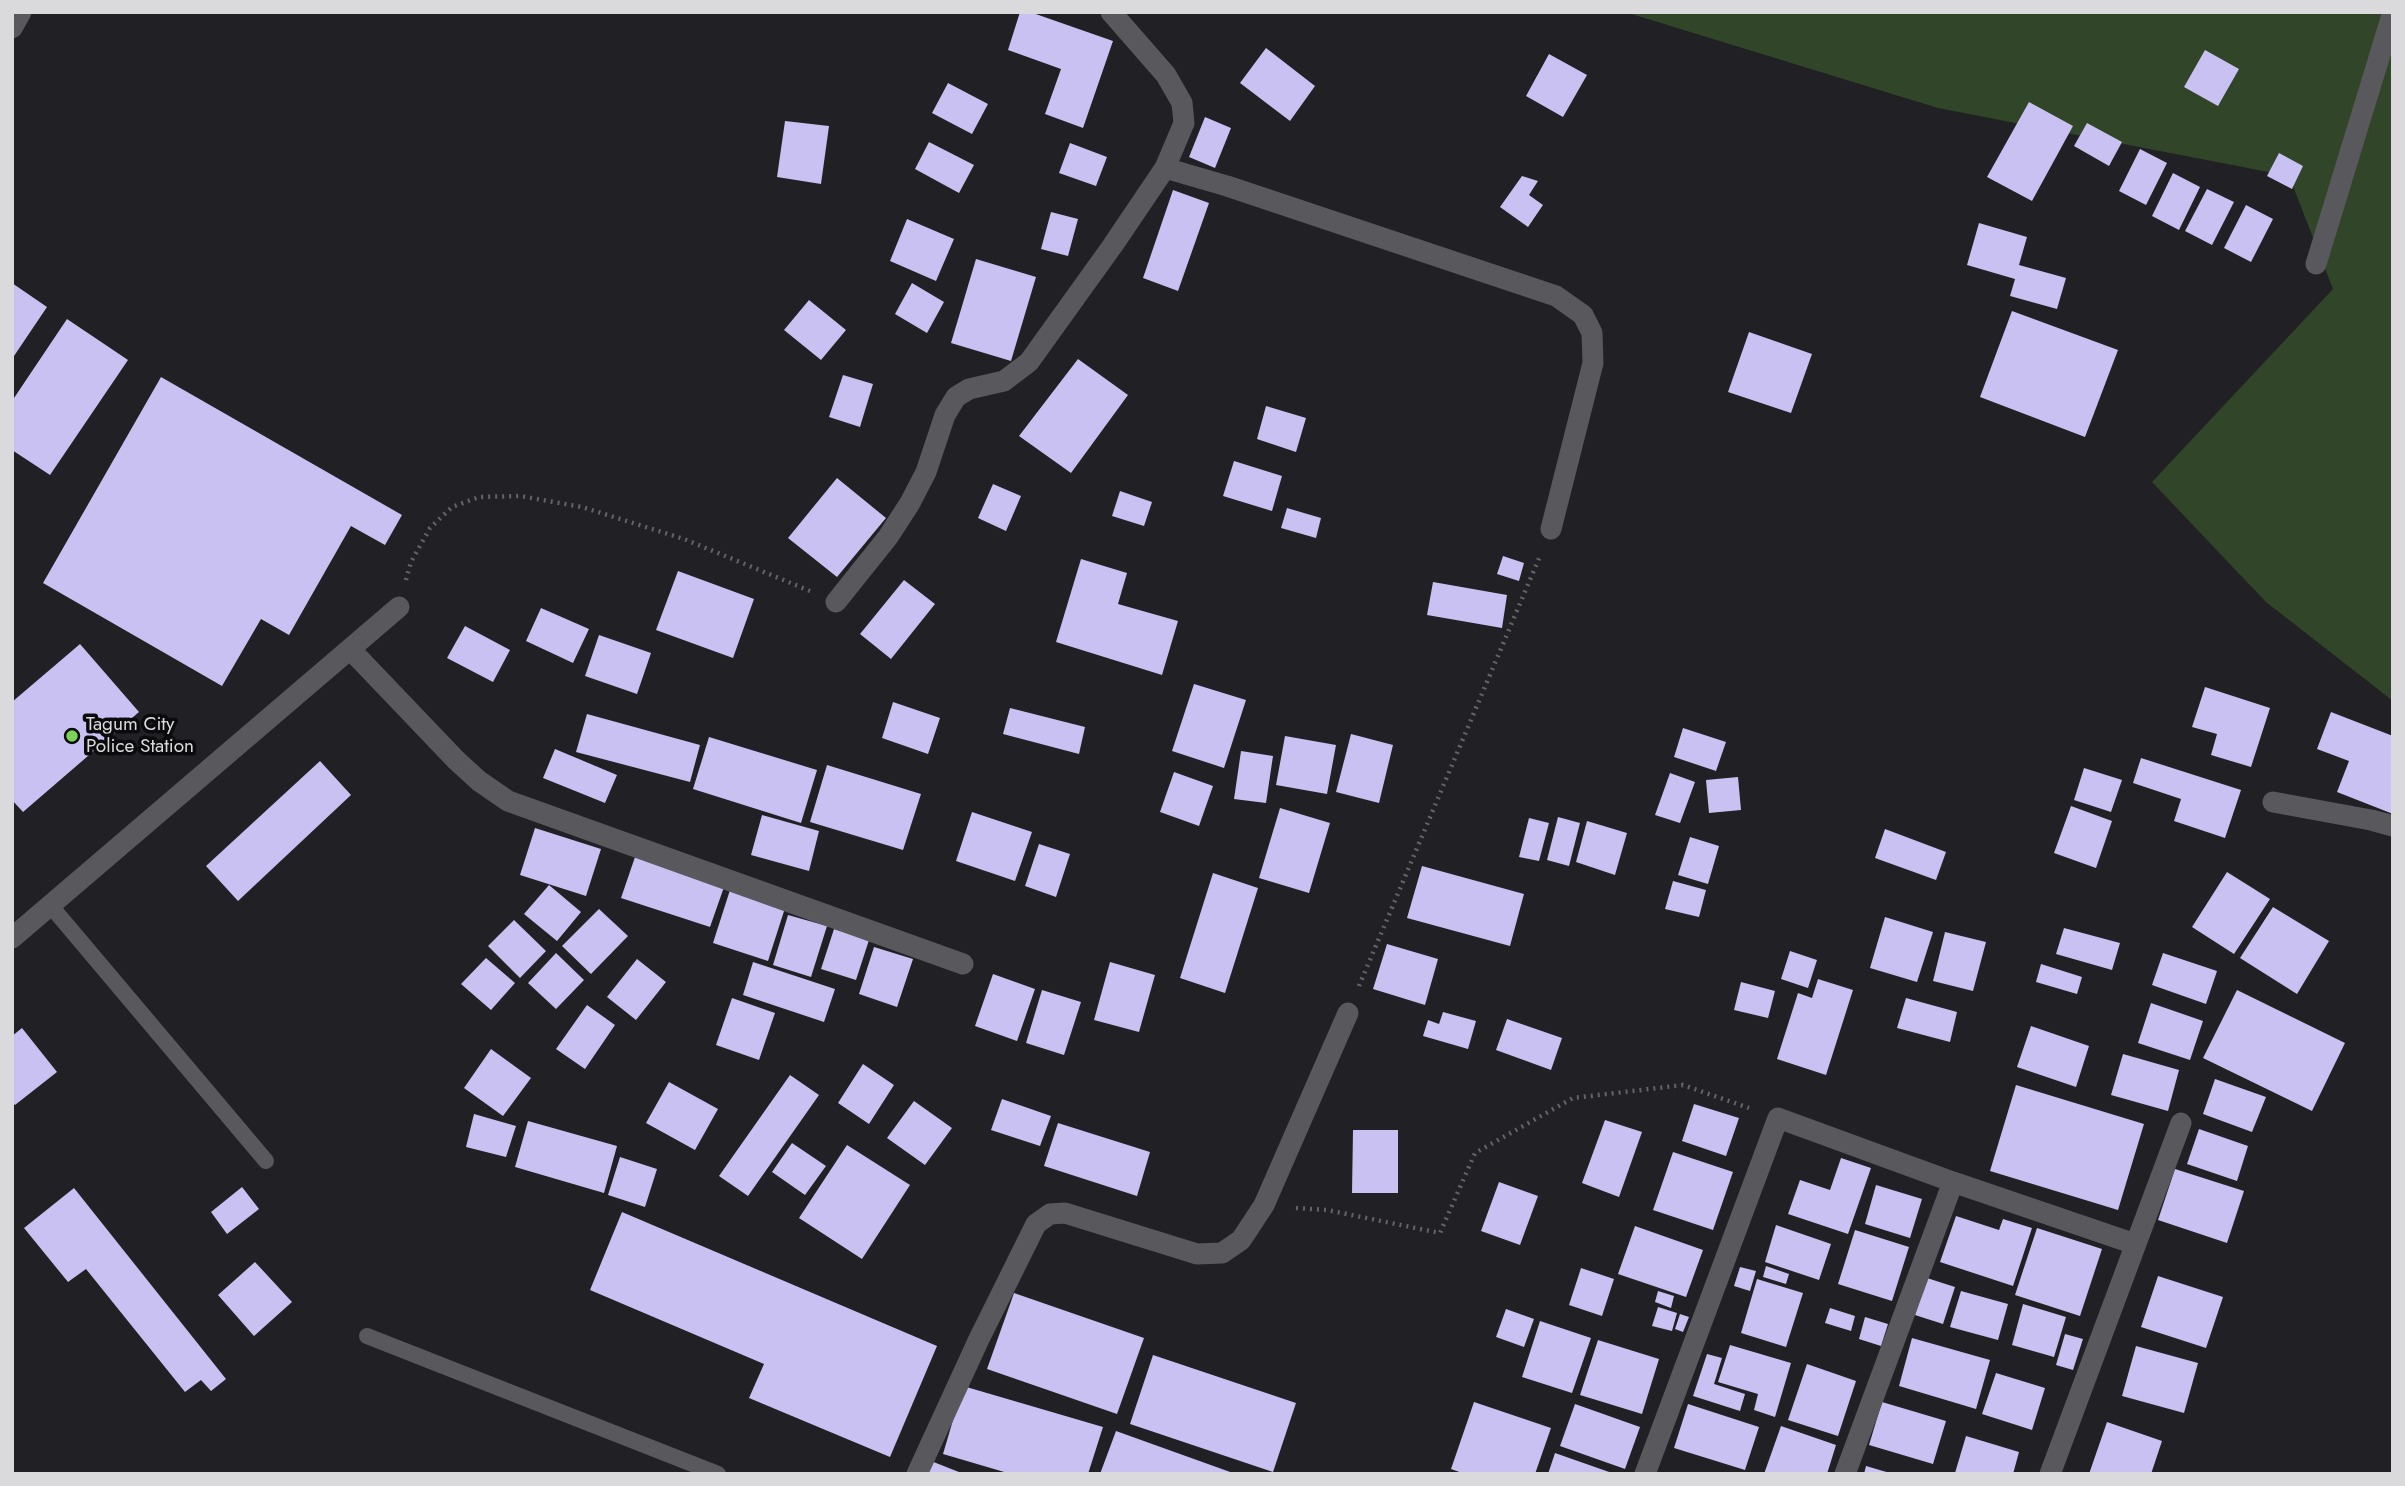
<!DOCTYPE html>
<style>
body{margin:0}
#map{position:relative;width:2405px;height:1486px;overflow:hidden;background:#212024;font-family:Jost,sans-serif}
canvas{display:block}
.frame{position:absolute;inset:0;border:14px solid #dadadd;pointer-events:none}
</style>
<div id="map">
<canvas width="2405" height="1486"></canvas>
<div class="frame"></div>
</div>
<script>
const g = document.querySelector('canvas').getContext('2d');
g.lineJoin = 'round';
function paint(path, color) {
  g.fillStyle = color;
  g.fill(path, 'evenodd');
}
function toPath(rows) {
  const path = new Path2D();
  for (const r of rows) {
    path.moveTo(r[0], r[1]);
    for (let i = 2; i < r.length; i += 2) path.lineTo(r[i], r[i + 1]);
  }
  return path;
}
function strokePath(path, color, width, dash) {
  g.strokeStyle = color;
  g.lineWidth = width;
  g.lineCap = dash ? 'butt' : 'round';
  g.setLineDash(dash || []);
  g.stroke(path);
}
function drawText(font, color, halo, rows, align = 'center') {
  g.font = font + ' Jost,sans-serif';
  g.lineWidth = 7;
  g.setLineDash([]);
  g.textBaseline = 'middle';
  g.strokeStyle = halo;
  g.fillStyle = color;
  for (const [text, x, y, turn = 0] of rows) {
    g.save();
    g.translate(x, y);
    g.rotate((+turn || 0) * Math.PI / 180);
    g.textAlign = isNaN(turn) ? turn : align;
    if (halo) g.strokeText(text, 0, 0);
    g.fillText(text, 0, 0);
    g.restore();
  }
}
paint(toPath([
 [1625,12,2393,12,2393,701,2266,602,2152,482,2333,289,2289,176,1938,108]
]), '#314628');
paint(toPath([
 [1020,12,1030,12,1113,41,1083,128,1045,114,1061,69,1008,50],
 [1266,48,1315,86,1290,121,1240,83],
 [2205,50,2239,69,2218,106,2184,87],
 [1549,54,1587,75,1563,117,1526,96],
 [948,83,988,104,972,134,932,113],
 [2029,102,2073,126,2032,201,1987,177],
 [1205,117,1231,128,1215,168,1189,157],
 [785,121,829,126,821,184,777,177],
 [2087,123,2122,142,2109,166,2074,146],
 [929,142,974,165,959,193,915,169],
 [1070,143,1107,157,1096,186,1059,173],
 [2140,149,2167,163,2146,205,2119,191],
 [2279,153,2303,166,2292,189,2267,176],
 [2173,173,2200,187,2179,230,2152,216],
 [1522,176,1538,181,1529,195,1543,205,1528,227,1500,207],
 [2207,189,2234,202,2212,245,2185,231],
 [1173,190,1209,203,1178,291,1143,278],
 [2246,205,2273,219,2251,262,2224,248],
 [1051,212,1078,219,1068,256,1041,249],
 [907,219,954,239,936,281,890,261],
 [1979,223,2027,237,2019,265,2066,278,2057,309,2010,296,2015,279,1967,265],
 [976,259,1036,277,1011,361,951,343],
 [12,283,47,307,12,359],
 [912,283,944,302,927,333,895,314],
 [809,300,846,330,821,360,784,330],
 [2012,311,2118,350,2085,437,1980,397],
 [67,319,128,360,50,475,12,450,12,401],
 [1749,332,1812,354,1791,413,1728,392],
 [1078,359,1128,395,1071,473,1019,436],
 [843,375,873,384,860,427,829,417],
 [161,377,402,515,385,545,351,526,289,635,261,619,222,686,43,583],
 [1266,406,1306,418,1296,452,1257,439],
 [1234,461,1282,476,1272,511,1223,496],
 [837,478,886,518,837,577,788,538],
 [993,484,1021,496,1006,531,978,518],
 [1120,491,1152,502,1144,526,1112,516],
 [1287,508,1321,518,1316,538,1281,528],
 [1503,556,1524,563,1519,581,1497,574],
 [1081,559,1127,573,1118,604,1178,621,1162,675,1056,642],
 [678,571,754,599,733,658,656,630],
 [904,580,935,604,891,659,860,634],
 [1433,582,1507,595,1502,628,1427,615],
 [541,608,589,629,573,663,526,641],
 [465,626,510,650,493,682,447,658],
 [599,635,651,653,637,694,585,676],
 [80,644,139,712,23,812,12,800,12,702],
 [1194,684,1246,700,1224,768,1172,751],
 [2205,687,2270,708,2251,767,2211,755,2217,734,2192,727],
 [893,702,940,718,928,754,882,738],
 [1010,708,1085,727,1079,754,1003,734],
 [2331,712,2393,736,2393,814,2337,792,2349,761,2317,749],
 [587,714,700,745,690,782,576,752],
 [1683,728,1726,742,1716,771,1674,757],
 [1351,734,1393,745,1379,803,1336,792],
 [1285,736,1336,745,1327,794,1276,785],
 [709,737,817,770,801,823,693,789],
 [555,749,617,775,605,803,543,778],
 [1241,751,1273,756,1266,803,1234,799],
 [2141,758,2241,790,2225,838,2174,821,2181,799,2133,783],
 [320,761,351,795,238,901,206,866],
 [827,765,921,794,903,850,810,822],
 [2084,768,2122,780,2111,812,2074,800],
 [1174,772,1213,786,1199,826,1160,812],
 [1670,773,1695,782,1680,823,1655,815],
 [1738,777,1741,810,1709,813,1706,780],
 [2071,806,2112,821,2096,868,2054,853],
 [1280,808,1330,823,1309,893,1259,878],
 [972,812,1032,832,1015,881,956,861],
 [762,815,819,831,809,871,751,855],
 [1558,817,1580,823,1569,866,1547,860],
 [1529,818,1549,823,1539,861,1519,857],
 [1587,821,1627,833,1615,875,1576,862],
 [535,828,601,849,586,896,520,875],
 [1885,829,1946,852,1936,880,1875,858],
 [1690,837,1719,846,1708,884,1678,875],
 [1039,844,1070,854,1056,897,1025,886],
 [635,857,724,887,710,927,621,898],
 [1422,866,1524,894,1510,946,1407,918],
 [2227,872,2270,899,2234,954,2192,927],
 [1213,873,1258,888,1225,993,1180,978],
 [1673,881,1706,890,1699,917,1665,909],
 [549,885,581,912,557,941,524,914],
 [730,890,785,908,768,961,713,943],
 [2273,907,2329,941,2297,994,2240,958],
 [599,909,628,936,591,974,562,946],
 [788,915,827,926,811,977,773,965],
 [1885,917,1933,932,1917,982,1870,968],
 [514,920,546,951,520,978,488,946],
 [2064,928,2120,943,2112,970,2056,954],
 [834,929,869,940,856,980,821,969],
 [1945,932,1986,942,1973,991,1933,981],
 [1387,944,1438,959,1425,1005,1373,989],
 [874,947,913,959,897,1007,859,994],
 [1790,951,1817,960,1808,988,1781,979],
 [556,953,584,980,556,1009,528,983],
 [2163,953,2217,971,2206,1004,2152,985],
 [486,958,515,983,491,1010,461,984],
 [637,959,666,982,636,1020,607,997],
 [753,962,835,989,824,1022,743,995],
 [1110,962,1155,975,1139,1032,1094,1020],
 [2041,964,2082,977,2077,994,2036,982],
 [993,974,1035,989,1017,1041,975,1026],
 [1818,979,1853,990,1826,1075,1777,1059,1798,993,1812,998],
 [1741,982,1775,991,1768,1018,1734,1010],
 [1042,990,1081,1002,1064,1055,1026,1043],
 [2237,990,2345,1043,2312,1111,2203,1058],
 [732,998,775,1013,759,1060,716,1045],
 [1906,998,1957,1012,1950,1042,1897,1028],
 [2151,1003,2203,1021,2190,1060,2138,1043],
 [587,1005,615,1025,585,1069,556,1049],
 [1443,1012,1476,1021,1468,1049,1423,1036,1428,1020,1439,1024],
 [1507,1019,1562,1038,1551,1070,1496,1050],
 [2031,1026,2089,1046,2076,1087,2017,1067],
 [22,1028,57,1072,15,1105,12,1102,12,1036],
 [491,1049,531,1078,503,1116,464,1088],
 [2123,1054,2179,1070,2168,1111,2111,1095],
 [863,1064,894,1085,869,1124,838,1103],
 [790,1075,819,1095,748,1196,719,1176],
 [2215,1079,2266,1097,2252,1132,2203,1114],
 [669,1082,718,1109,695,1150,646,1123],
 [2016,1085,2144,1124,2118,1210,1990,1171],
 [1002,1099,1051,1116,1040,1146,991,1130],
 [914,1101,952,1128,925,1165,887,1138],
 [1694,1104,1739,1118,1726,1156,1682,1141],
 [474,1114,516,1126,506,1157,466,1147],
 [1605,1120,1642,1132,1619,1197,1582,1183],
 [528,1121,617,1146,604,1193,515,1167],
 [1058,1123,1150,1152,1137,1196,1044,1166],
 [2199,1129,2248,1146,2237,1181,2187,1164],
 [1353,1130,1398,1130,1398,1193,1352,1193],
 [792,1143,826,1166,805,1195,772,1172],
 [847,1145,910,1185,862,1259,799,1218],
 [1673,1152,1733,1172,1713,1230,1653,1210],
 [620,1157,657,1169,645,1207,608,1195],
 [1841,1158,1871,1168,1848,1234,1788,1214,1800,1180,1830,1190],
 [2175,1169,2244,1191,2227,1243,2158,1220],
 [1499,1182,1538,1196,1520,1245,1481,1231],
 [1876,1185,1922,1199,1910,1238,1865,1224],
 [242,1187,259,1209,227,1234,211,1212],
 [74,1188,226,1379,211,1391,201,1380,185,1392,86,1269,68,1282,24,1228],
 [622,1212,937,1346,890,1457,749,1398,764,1364,590,1290],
 [1956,1216,1999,1230,2003,1219,2032,1228,2013,1286,1940,1262],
 [1776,1225,1831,1244,1819,1280,1765,1262],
 [1635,1226,1703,1250,1686,1297,1618,1274],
 [2037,1228,2102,1249,2080,1316,2015,1295],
 [1855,1230,1909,1247,1892,1301,1838,1284],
 [255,1262,292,1302,254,1336,218,1295],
 [1766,1266,1789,1274,1786,1284,1763,1277],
 [1740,1267,1756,1271,1750,1291,1734,1286],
 [1581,1268,1614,1279,1602,1316,1569,1305],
 [2158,1276,2223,1297,2206,1348,2141,1327],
 [1927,1278,1955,1287,1943,1324,1915,1315],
 [1757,1279,1803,1293,1786,1347,1741,1333],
 [1658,1291,1674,1296,1671,1308,1655,1302],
 [1961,1291,2008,1304,1998,1340,1950,1327],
 [1014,1293,1144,1338,1117,1414,987,1369],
 [2023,1304,2066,1317,2054,1357,2012,1345],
 [1658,1307,1677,1313,1672,1331,1652,1326],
 [1830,1308,1855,1316,1851,1331,1825,1323],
 [1506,1309,1534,1319,1524,1347,1496,1337],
 [1680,1314,1689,1317,1683,1332,1675,1329],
 [1865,1317,1888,1324,1881,1346,1859,1339],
 [1540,1321,1591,1338,1572,1393,1522,1377],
 [2065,1334,2083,1339,2073,1370,2056,1365],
 [1912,1338,1990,1360,1976,1409,1899,1386],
 [1598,1340,1659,1359,1642,1414,1580,1395],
 [1730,1345,1791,1363,1775,1417,1754,1410,1758,1394,1718,1382],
 [2136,1346,2198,1363,2184,1413,2122,1396],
 [1707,1354,1722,1358,1714,1384,1745,1394,1740,1411,1693,1396],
 [1153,1355,1296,1403,1273,1472,1130,1424],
 [1807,1364,1856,1381,1838,1436,1788,1420],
 [1996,1373,2045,1388,2032,1430,1982,1414],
 [963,1386,1103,1427,1088,1474,1011,1474,943,1454],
 [1474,1402,1551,1428,1535,1474,1465,1474,1451,1469],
 [1882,1402,1946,1421,1933,1464,1869,1445],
 [1575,1404,1640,1427,1625,1469,1560,1446],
 [1688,1404,1759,1427,1745,1470,1674,1448],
 [2107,1422,2162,1441,2151,1474,2089,1474],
 [1781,1426,1836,1445,1827,1474,1764,1474],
 [1116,1431,1233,1473,1233,1474,1100,1474],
 [1966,1436,2019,1452,2013,1474,1955,1473],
 [1555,1453,1612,1473,1612,1474,1548,1474],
 [931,1461,964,1474,926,1474],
 [1866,1466,1890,1473,1890,1474,1864,1474]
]), '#c8c1f2');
strokePath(toPath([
 [406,580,411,562,430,528,452,507,479,497,520,496,582,507,684,539,810,591],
 [1359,986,1540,556],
 [1296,1208,1327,1210,1440,1233,1475,1153,1573,1098,1683,1085,1749,1108]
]), '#646367', 4.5, [2, 5]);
strokePath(toPath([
 [50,905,266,1161],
 [367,1336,718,1474]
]), '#59595d', 16);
strokePath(toPath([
 [1165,168,1227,186,1556,296,1583,315,1592,333,1593,363,1551,529],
 [2316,264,2393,12],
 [836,602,888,537,910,503,926,472,945,415,956,397,969,389,1004,381,1029,362,1113,245,1165,168,1184,123,1182,103,1166,75,1111,12],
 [350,649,456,760,479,781,508,801,963,964],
 [2273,802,2371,820,2393,826],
 [12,938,399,607],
 [917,1474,979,1339,1036,1224,1050,1214,1065,1213,1197,1254,1222,1253,1241,1240,1264,1205,1348,1013],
 [1645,1474,1778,1118,1953,1182,2135,1244],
 [1845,1474,1953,1182],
 [2050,1474,2181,1123]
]), '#59595d', 21);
strokePath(toPath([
 [12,28,21,12]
]), '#59595d', 21);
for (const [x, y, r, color] of [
 [72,736,7,"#7dd154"]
]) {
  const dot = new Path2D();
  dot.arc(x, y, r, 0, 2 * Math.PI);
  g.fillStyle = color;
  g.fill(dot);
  strokePath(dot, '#0b0a0c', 2.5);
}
drawText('19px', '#dadadd', '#0b0a0c', [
 ["Tagum City",86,725],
 ["Police Station",86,747]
], 'left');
</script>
